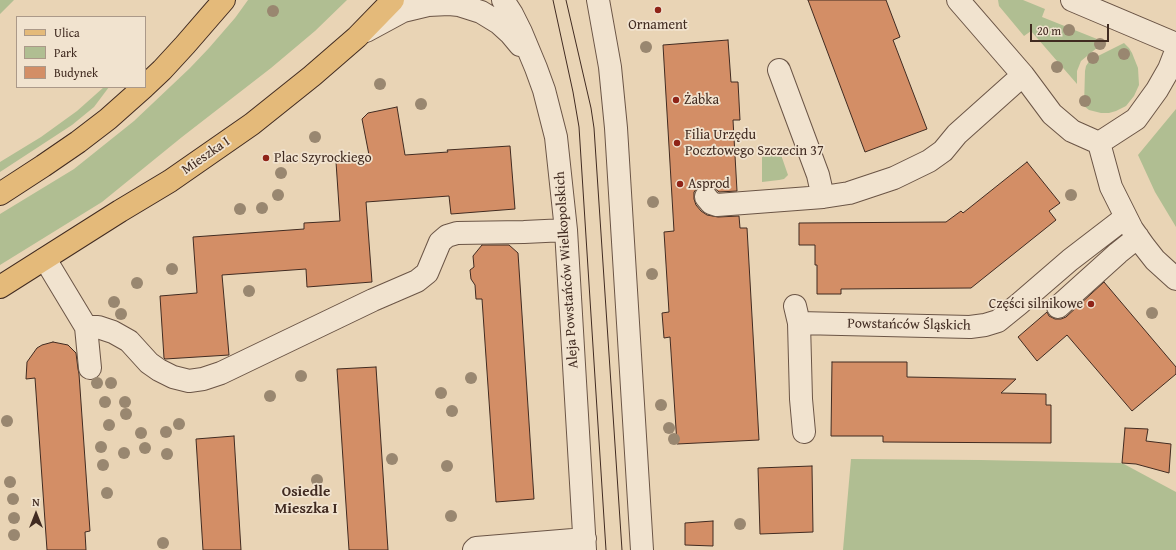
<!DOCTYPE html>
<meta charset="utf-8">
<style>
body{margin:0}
#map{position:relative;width:1176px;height:550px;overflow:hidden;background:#e9d4b5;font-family:"Gentium Book Plus",serif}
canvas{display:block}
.legend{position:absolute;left:16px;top:16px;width:130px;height:72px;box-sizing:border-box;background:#f1e3cf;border:1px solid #ab9989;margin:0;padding:5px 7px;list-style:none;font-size:12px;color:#412b21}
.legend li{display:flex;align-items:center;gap:8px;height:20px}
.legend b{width:20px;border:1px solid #ab9989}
.north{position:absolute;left:16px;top:494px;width:40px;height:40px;-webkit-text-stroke:3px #f1e3cf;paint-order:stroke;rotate:0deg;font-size:11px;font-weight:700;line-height:16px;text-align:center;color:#412b21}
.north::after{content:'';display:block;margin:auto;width:14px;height:18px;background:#412b21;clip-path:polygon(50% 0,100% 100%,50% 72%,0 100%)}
.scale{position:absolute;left:1030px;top:24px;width:79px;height:18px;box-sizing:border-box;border:2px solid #412b21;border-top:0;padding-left:5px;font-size:12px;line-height:14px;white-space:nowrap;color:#412b21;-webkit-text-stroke:3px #f1e3cf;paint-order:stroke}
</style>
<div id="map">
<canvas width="1176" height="550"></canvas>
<ul class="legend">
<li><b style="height:5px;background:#e4ba7a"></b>Ulica</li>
<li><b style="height:11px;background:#b0be92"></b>Park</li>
<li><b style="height:11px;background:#d38e66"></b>Budynek</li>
</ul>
<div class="north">N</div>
<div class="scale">20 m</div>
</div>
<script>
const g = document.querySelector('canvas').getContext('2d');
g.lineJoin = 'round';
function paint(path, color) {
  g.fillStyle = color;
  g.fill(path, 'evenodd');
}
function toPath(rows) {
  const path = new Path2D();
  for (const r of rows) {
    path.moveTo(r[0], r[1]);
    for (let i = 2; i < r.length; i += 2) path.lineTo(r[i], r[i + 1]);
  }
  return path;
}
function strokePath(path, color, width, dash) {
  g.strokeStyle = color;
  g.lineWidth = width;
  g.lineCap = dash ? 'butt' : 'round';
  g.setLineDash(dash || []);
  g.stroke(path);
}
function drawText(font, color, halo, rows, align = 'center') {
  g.font = font + ' "Gentium Book Plus",serif';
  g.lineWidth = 3.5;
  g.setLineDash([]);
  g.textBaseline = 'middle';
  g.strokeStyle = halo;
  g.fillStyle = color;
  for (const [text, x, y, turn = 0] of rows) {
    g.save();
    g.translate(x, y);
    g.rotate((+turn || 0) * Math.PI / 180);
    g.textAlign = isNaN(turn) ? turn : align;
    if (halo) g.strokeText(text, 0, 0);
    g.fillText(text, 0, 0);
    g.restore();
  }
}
paint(toPath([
 [0,0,14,0,0,14],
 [248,0,347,0,315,31,271,68,182,137,102,202,0,265,0,214,74,169,134,121,190,68,209,48,235,18],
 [998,0,1023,0,1045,9,1042,17,1107,43,1098,47,1081,61,1077,71,1077,84,1031,31,1024,36,999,6],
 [1124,43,1129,48,1132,53,1138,68,1139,85,1134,96,1126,106,1116,111,1109,113,1101,113,1089,110,1084,106,1085,71,1086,66,1090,60],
 [104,87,109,87,94,107,72,125,0,172,0,162,41,137,77,111],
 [1176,109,1176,227,1155,192,1138,155],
 [780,152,788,175,784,179,779,180,762,182,762,157],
 [851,459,981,460,1122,463,1176,492,1176,550,843,550]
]), '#b0be92');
const building = toPath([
 [808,0,886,0,900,37,893,40,927,129,865,152,808,0],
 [728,40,731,82,738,82,740,120,733,120,737,191,719,192,711,185,704,185,698,187,694,192,694,199,696,205,701,211,707,215,718,217,739,216,740,228,747,228,759,440,677,444,670,337,664,338,662,313,669,312,664,232,674,231,663,45,728,40],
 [397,107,405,155,448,152,447,150,510,146,515,209,451,214,449,196,366,202,372,282,307,287,306,269,222,275,229,355,165,359,164,358,160,296,197,293,193,237,304,229,304,223,340,221,336,162,370,160,362,119,368,113,397,107],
 [1027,162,1060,203,1049,211,1056,220,971,288,841,289,841,294,817,294,817,265,815,265,815,245,799,245,799,223,946,222,961,211,963,213,1027,162],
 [482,245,509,245,518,253,534,499,496,502,482,299,476,299,475,285,471,279,470,270,474,267,473,256,482,245],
 [1104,282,1176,367,1176,374,1132,411,1067,335,1037,361,1018,337,1047,312,1049,316,1055,319,1061,319,1066,317,1104,282],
 [53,342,68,345,76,353,78,369,79,374,90,531,85,532,86,550,47,550,35,378,26,379,27,362,37,348,42,345,53,342],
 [832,362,907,362,907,377,1016,379,1001,393,1046,394,1046,405,1051,405,1051,443,883,442,883,436,831,436,832,362],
 [376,367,388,550,349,550,337,369,376,367],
 [1125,428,1148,429,1146,441,1171,444,1169,473,1136,464,1122,463,1125,428],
 [234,436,241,550,203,550,196,439,234,436],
 [812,466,813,532,760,534,758,468,812,466],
 [713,521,713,546,685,545,685,523,713,521]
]);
paint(building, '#d38e66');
strokePath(building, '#412b21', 1);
const minor = toPath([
 [503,0,512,14,521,32,536,68,544,90,556,137,566,230,585,550],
 [598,0,610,67,616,128,642,550],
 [958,0,1023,75,1052,114,1072,131,1099,143],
 [1072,0,1176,44],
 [366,31,403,11,428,5,449,4,459,5,481,12,499,23,510,33,520,45],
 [779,70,818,175,823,197],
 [1099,143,1111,187,1132,229,1144,246,1155,260,1176,279],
 [1099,143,1136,119,1157,90,1169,69,1176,51],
 [706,197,711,203,717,205,823,197,849,193,894,178,929,161,943,151,957,134,1023,75],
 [45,259,86,327,98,327,113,332,129,341,149,363,159,370,173,377,189,381,203,379,221,373,373,300,417,281,427,273,440,242,447,236,457,233,524,232,566,230],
 [795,306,799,323,801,399,804,432],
 [1058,307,1118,253,1138,237],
 [799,323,970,327,985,325,998,321,1019,304,1070,260,1126,217],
 [86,327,90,368],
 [474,550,476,548,585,539]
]);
const major = toPath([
 [145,86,162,70,185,45,224,0],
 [0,194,43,166,78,142,108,119,144,87],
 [0,287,120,211,170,181,252,124,312,76,357,37,393,0]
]);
strokePath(minor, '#6b5546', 24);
strokePath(major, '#412b21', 24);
strokePath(minor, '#f1e3cf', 22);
strokePath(major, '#e4ba7a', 22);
strokePath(toPath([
 [553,0,573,92,579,127,606,550],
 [566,0,591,108,594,128,622,550]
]), '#412b21', 1);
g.fillStyle = '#998770';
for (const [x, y] of [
 [273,11],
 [1069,30],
 [1100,44],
 [646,47],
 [1124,54],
 [1093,58],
 [1057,67],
 [380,84],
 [1085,101],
 [421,104],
 [315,137],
 [281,173],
 [278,195],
 [1071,195],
 [653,202],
 [262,208],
 [240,209],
 [172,269],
 [652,274],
 [137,283],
 [249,291],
 [114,302],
 [1152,313],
 [121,314],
 [301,376],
 [471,378],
 [97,383],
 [111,383],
 [441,393],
 [270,396],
 [105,402],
 [125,402],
 [661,405],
 [452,411],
 [126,414],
 [7,421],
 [179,424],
 [109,425],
 [669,428],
 [166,432],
 [141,433],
 [674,439],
 [101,447],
 [145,448],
 [124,453],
 [167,454],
 [392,459],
 [103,465],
 [447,466],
 [317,480],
 [10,482],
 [107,493],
 [13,499],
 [451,516],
 [14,518],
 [740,524],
 [14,535],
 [163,543]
]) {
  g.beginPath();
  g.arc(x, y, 6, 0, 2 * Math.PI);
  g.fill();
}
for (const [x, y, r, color] of [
 [658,10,4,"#8f2418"],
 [676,100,4,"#8f2418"],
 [677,143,4,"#8f2418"],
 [266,158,4,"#8f2418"],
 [680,184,4,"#8f2418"],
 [1091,304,4,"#8f2418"]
]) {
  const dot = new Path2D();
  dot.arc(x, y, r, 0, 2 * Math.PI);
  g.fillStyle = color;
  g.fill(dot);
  strokePath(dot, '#f1e3cf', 1.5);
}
drawText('14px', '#412b21', '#f1e3cf', [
 ["Ornament",658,25,"center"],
 ["Żabka",684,100],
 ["Filia Urzędu",685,135],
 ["Pocztowego Szczecin 37",685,151],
 ["Plac Szyrockiego",274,158],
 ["Asprod",688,184],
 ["Części silnikowe",1083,304,"right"]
], 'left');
drawText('14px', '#412b21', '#f1e3cf', [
 ["Mieszka I",206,156,-35],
 ["Aleja Powstańców Wielkopolskich",567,270,-94],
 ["Powstańców Śląskich",909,325,1]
]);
drawText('bold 15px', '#412b21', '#f1e3cf', [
 ["Osiedle",306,492],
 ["Mieszka I",306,509]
]);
</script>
